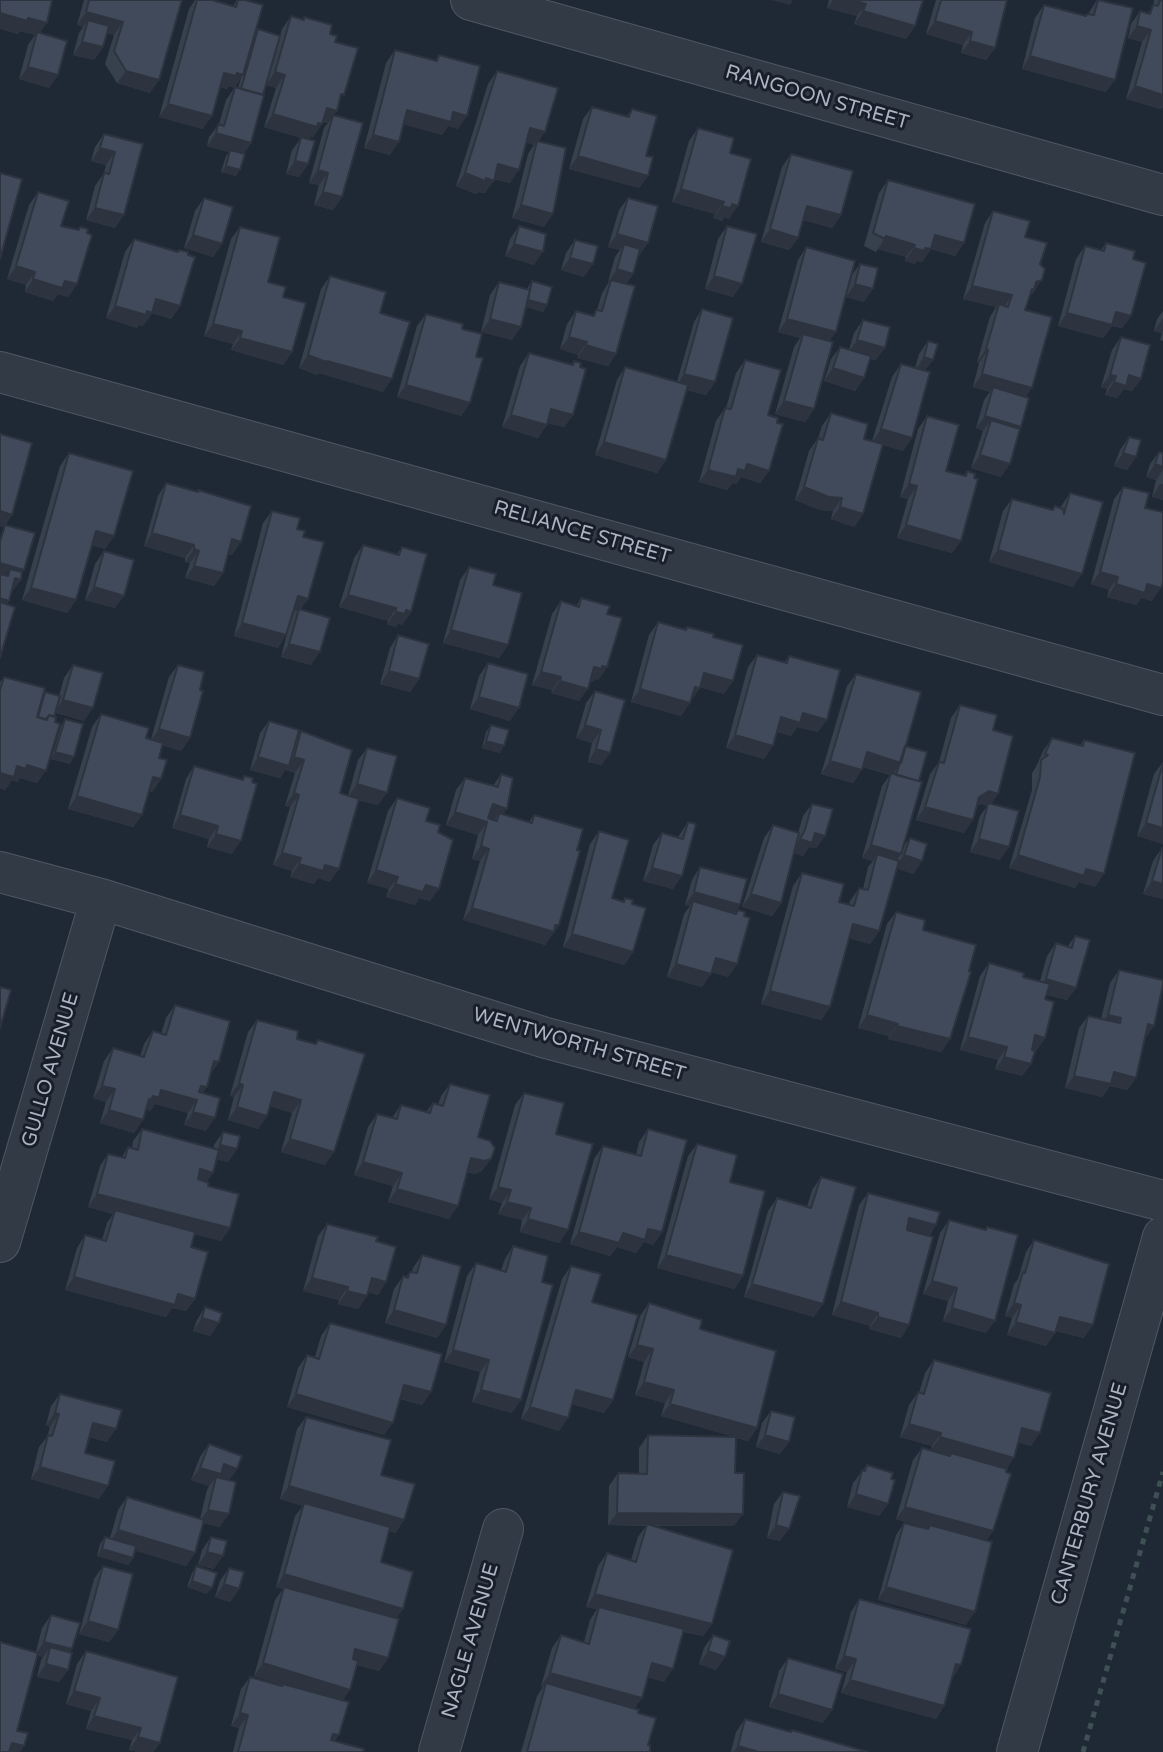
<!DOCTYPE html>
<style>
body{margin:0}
canvas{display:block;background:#1f2835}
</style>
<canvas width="1163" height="1752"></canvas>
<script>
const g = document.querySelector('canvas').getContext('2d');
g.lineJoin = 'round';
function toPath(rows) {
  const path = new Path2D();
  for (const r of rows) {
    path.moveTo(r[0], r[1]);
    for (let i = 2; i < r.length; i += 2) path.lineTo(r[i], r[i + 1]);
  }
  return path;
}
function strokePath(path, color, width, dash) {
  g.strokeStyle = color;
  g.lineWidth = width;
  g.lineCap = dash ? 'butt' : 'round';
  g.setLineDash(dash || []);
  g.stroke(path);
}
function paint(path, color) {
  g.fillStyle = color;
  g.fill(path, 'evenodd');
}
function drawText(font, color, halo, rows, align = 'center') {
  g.font = font + ' "Varela Round",sans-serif';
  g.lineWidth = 6;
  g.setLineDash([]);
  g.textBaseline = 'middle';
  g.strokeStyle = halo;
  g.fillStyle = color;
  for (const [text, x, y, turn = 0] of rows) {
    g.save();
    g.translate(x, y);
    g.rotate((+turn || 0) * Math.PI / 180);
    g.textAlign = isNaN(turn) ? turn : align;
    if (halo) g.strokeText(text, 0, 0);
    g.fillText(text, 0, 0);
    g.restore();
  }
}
const minor = toPath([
 [471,0,1163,195],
 [0,372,1163,695],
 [0,872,101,899,546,1038,1163,1201],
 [0,1242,101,899],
 [439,1752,503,1529],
 [1017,1752,1163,1237]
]);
strokePath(minor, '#505764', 42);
strokePath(toPath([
 [1083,1752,1163,1472]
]), '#3e5054', 5, [6, 6]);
strokePath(minor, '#323a46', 40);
paint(toPath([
 [84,0,182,0,150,93,117,83,105,64,114,35,107,33,103,47,94,60,73,55,79,33,83,27,77,25],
 [195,0,212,0,233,6,237,0,245,0,255,35,258,29,280,36,282,29,291,16,303,19,304,17,330,34,335,42,339,104,337,111,333,115,342,197,333,210,314,205,319,185,309,183,324,128,328,123,323,122,313,137,311,136,309,139,308,164,299,177,286,174,292,150,301,138,264,127,276,88,266,85,251,143,243,154,236,176,221,172,226,156,229,152,207,146,209,137,219,124,226,100,235,87,238,88,241,78,234,88,229,86,227,89,220,87,203,129,159,117,189,9],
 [829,0,923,0,915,26,906,39,854,24,857,16,827,8],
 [936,0,1007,0,995,48,986,60,961,53,963,45,926,34],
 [1097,0,1106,92,1022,69,1035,18,1044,5,1086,16,1088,14],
 [1154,0,1163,0,1163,107,1161,109,1126,99,1142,42,1128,38,1131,24,1140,11,1148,13,1153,6],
 [0,29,40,33,58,75,49,88,19,79,28,45,35,35,20,31,18,34],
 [395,50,435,61,439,55,458,129,448,126,442,135,404,124,390,155,364,148,386,63],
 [497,71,539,142,544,227,512,218,528,154,534,145,526,142,510,183,494,179,485,193,478,192,476,194,456,186,488,84],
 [592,107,627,116,632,109,646,156,648,176,639,188,569,169,583,119],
 [698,128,730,153,729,219,724,217,722,221,713,218,715,214,672,202,689,141],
 [104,134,143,144,115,228,86,220,95,186,104,173,106,165,91,161,95,147],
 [791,154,841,215,832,228,803,220,798,238,789,250,761,242,782,167],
 [888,180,964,243,955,256,931,249,922,262,917,261,915,264,905,261,906,257,878,249,876,252,864,246,879,193],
 [38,192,61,226,78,230,80,227,77,284,68,297,58,294,53,301,25,292,26,285,7,279,29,205],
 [204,198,222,244,213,257,184,248,195,211],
 [628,198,638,256,633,274,626,284,616,354,608,366,577,358,578,355,560,349,567,324,576,311,592,316,597,310,602,293,609,282,608,282,615,257,620,250,608,247,619,210],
 [993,211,1025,237,1047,243,1033,293,1029,296,1025,310,1025,397,1019,429,1001,477,971,468,983,431,976,428,984,400,990,392,973,387,979,363,977,362,990,317,996,307,963,299,985,223],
 [519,226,534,265,505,256,510,239],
 [727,226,733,297,705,289,718,239],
 [240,227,268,282,283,297,292,352,283,365,231,350,233,344,204,336,231,239],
 [134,239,178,252,180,306,171,319,152,313,143,326,139,325,137,328,106,318,125,252],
 [575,240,584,277,561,270,566,253],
 [1106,243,1133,259,1131,316,1122,328,1112,326,1103,338,1058,326,1076,259,1085,246,1101,250],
 [806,247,829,341,814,409,805,422,775,414,794,347,800,338,778,332,798,260],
 [860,264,864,302,846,297,851,276],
 [330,276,380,313,383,392,319,373,317,375,299,368,321,289],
 [532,281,547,305,543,312,526,307,512,340,481,332,490,295,499,282,527,289],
 [702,309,715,382,706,395,686,390,666,460,657,473,595,455,617,380,625,367,677,382,694,322],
 [1163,311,1163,341,1160,340,1162,333,1154,331,1157,319],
 [426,314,462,329,476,357,470,403,461,416,397,397,417,326],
 [863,320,876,360,870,359,864,378,855,391,824,381,831,359,840,347,849,350,854,333],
 [1121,337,1141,379,1132,391,1124,389,1117,398,1105,395,1107,389,1101,387,1112,350],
 [928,341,925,371,903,451,883,445,863,514,854,527,831,519,833,511,820,510,795,500,809,451,818,438,822,426,831,413,864,439,872,441,892,377,901,364,915,368,919,354],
 [529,353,571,365,574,361,573,415,564,427,547,423,538,438,502,427,520,366],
 [745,360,768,415,769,471,760,483,741,477,736,484,733,483,727,490,699,482,716,421,725,408,726,408,736,373],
 [927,416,946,471,964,475,967,471,961,541,952,553,897,538,908,499,900,497,918,429],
 [1129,437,1136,457,1127,470,1114,466,1120,450],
 [1159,452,1163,453,1163,500,1152,497,1156,480,1146,477,1150,464],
 [69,453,114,536,105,549,92,545,76,600,67,613,22,600,60,466],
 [166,483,197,492,198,490,232,555,228,554,223,573,214,586,185,578,190,563,185,562,185,558,144,546,158,496],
 [1123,487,1145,508,1152,601,1141,598,1136,605,1107,597,1109,590,1091,584,1114,499],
 [1070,493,1073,587,989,562,1003,511,1012,499,1052,510,1055,506,1060,508],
 [272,511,297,529,303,537,308,599,300,609,311,665,281,657,287,633,278,648,234,636,263,523],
 [363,545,396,555,402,547,411,612,402,625,398,623,396,627,387,624,388,621,339,607,354,558],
 [104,551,115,608,85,600,95,564],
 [469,567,493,585,508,645,499,658,443,643,460,580],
 [581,598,607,614,607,667,598,680,595,679,593,682,590,681,579,701,551,693,552,690,532,685,552,614,561,601,576,606],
 [658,622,685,629,687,627,713,637,724,694,700,687,681,716,631,702,649,635],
 [398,635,419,679,410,692,380,684,390,648],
 [757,655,785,662,789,656,818,732,797,727,791,736,777,732,764,759,726,748,748,667],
 [488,663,510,721,470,709,479,676],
 [73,665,84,721,56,713,37,783,20,778,17,782,12,780,5,790,0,788,0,682,4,677,44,694,59,696,64,678],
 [178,665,200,690,190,738,181,751,162,745,159,758,161,779,152,792,149,791,142,815,133,827,68,809,92,727,101,714,151,739,169,677],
 [856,674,905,746,903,847,910,838,922,861,913,874,897,868,879,931,870,944,849,938,830,1007,821,1020,761,1004,793,886,802,873,839,902,849,905,850,901,859,888,863,889,868,867,873,861,862,858,882,786,890,775,863,767,853,783,821,774,847,686],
 [595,691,610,753,601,765,588,762,592,743,576,738,586,703],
 [960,705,993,730,998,794,991,804,1000,860,970,852,980,816,987,806,980,804,976,806,964,833,916,820,930,774,939,762,951,718],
 [65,719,70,764,51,759,61,726],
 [269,721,296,738,301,731,340,793,348,796,358,760,367,748,378,805,358,800,330,882,318,878,314,884,290,877,292,871,273,865,290,807,285,806,295,773,285,770,280,778,250,770,260,733],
 [491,725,500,753,482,748,486,732],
 [1052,738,1080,745,1084,740,1095,887,1079,882,1075,888,1009,868,1032,790,1032,773,1036,767,1043,751],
 [1163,762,1163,844,1137,836,1154,774],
 [194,766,242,780,244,776,232,854,207,847,209,839,172,828,186,779],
 [501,774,503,814,529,822,534,815,559,925,545,945,463,920,480,861,472,859,478,835,446,825,456,790,465,778,493,786],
 [397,798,438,832,430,901,419,898,415,905,386,897,389,889,367,883,388,811],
 [812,804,825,836,816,848,809,847,803,856,794,853,781,903,772,916,742,907,764,838,773,825,798,833,803,816],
 [688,822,673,889,643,881,653,845,662,833,678,837],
 [599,831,612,898,623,901,625,898,632,904,633,952,624,965,563,947,590,844],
 [1162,848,1163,848,1163,899,1143,894,1153,861],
 [700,867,740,905,734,913,738,910,737,964,728,977,712,972,702,987,667,977,684,914,690,906,685,905,692,880],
 [896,912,923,930,950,1039,941,1052,888,1039,889,1036,858,1028,887,924],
 [1075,936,1076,988,1067,1000,1047,995,1045,999,1045,1038,1036,1051,1031,1064,1022,1076,995,1069,998,1060,960,1050,980,976,989,963,1023,977,1040,981,1047,956,1056,943,1068,946],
 [1119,970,1145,1038,1136,1078,1127,1090,1110,1086,1102,1097,1065,1088,1079,1028,1088,1016,1101,1019,1110,983],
 [175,1005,219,1062,210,1074,203,1093,206,1131,184,1125,188,1113,155,1104,150,1111,146,1109,143,1120,134,1133,100,1123,106,1102,93,1098,104,1061,113,1048,140,1056,144,1044,153,1031,161,1034,166,1018],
 [257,1020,297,1039,315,1044,318,1040,325,1165,281,1152,292,1113,270,1106,267,1116,258,1129,228,1120,234,1097,230,1096,248,1032],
 [450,1084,478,1137,482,1171,475,1174,467,1172,449,1219,388,1202,393,1186,354,1175,368,1127,377,1114,392,1118,401,1105,426,1112,433,1103,438,1105,441,1096],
 [524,1093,556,1134,568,1230,559,1243,520,1232,522,1220,498,1214,502,1203,489,1199,515,1105],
 [142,1129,214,1149,214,1145,223,1132,237,1149,228,1162,216,1159,213,1173,206,1182,230,1228,221,1241,195,1234,191,1247,195,1299,186,1311,172,1308,166,1317,65,1290,77,1248,85,1235,102,1240,107,1223,113,1214,88,1207,100,1166,108,1154,122,1157,128,1147,132,1148,133,1141],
 [648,1129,662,1232,653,1245,644,1242,636,1253,617,1247,610,1256,570,1244,594,1159,603,1146,636,1155,639,1142],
 [697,1144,730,1182,743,1276,734,1289,657,1268,688,1156],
 [821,1177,814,1317,744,1297,768,1211,777,1198,807,1207,812,1190],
 [868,1193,936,1225,929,1236,909,1325,901,1338,869,1329,870,1326,832,1315,859,1205],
 [949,1220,985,1230,987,1227,986,1333,943,1321,948,1301,923,1294,940,1233],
 [327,1224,376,1241,386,1282,378,1295,368,1292,367,1296,358,1309,338,1304,339,1300,303,1291,318,1236],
 [1034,1240,1084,1338,1056,1331,1046,1346,1007,1335,1012,1318,1005,1316,1014,1284,1018,1279,1026,1252],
 [513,1246,512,1413,472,1402,480,1372,444,1362,467,1276,476,1263,501,1270,505,1259],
 [422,1255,446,1325,437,1338,385,1323,394,1289,403,1276,406,1277,410,1272,412,1272,413,1268],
 [571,1266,592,1302,613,1400,604,1413,572,1404,559,1431,521,1419,562,1279],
 [649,1303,700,1329,757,1428,748,1441,736,1438,734,1526,654,1526,712,1624,703,1636,684,1632,664,1682,648,1677,635,1709,638,1713,650,1752,521,1752,537,1696,543,1687,541,1686,552,1648,561,1635,584,1642,590,1620,597,1609,586,1607,598,1566,607,1553,631,1560,638,1537,646,1526,608,1525,609,1486,618,1473,639,1474,639,1448,648,1435,735,1437,661,1416,665,1403,635,1395,644,1362,628,1357,640,1316],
 [205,1307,219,1323,210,1336,193,1331,197,1320],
 [330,1323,431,1392,422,1405,400,1399,384,1435,287,1407,298,1368,307,1355,315,1357,321,1336],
 [934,1360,1031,1446,1018,1442,1007,1469,993,1531,986,1541,966,1625,878,1600,896,1535,904,1523,927,1528,896,1519,913,1460,922,1448,931,1450,932,1446,900,1437,909,1405,918,1392,919,1393,925,1373],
 [60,1394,107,1442,89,1437,85,1453,99,1499,31,1479,39,1447,47,1437,50,1427,46,1425,51,1406],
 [771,1411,789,1442,780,1454,756,1447,762,1423],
 [306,1417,381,1475,396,1533,389,1531,381,1562,396,1618,388,1658,379,1671,357,1665,343,1701,335,1741,363,1752,233,1752,239,1728,231,1726,241,1689,250,1677,281,1686,282,1685,254,1676,275,1600,283,1589,276,1587,295,1516,303,1506,280,1499,297,1429],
 [209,1444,237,1469,229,1480,220,1527,203,1523,195,1553,186,1566,135,1550,133,1558,128,1565,97,1556,100,1544,105,1537,110,1538,118,1510,127,1497,200,1519,207,1490,209,1486,191,1480,200,1457],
 [867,1465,891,1479,888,1504,879,1516,847,1507,853,1483],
 [783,1492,780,1541,767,1538,774,1504],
 [211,1537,214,1569,198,1565,202,1550],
 [103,1566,118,1630,109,1642,79,1634,94,1579],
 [196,1566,207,1594,187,1587,192,1573],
 [229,1568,239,1589,230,1602,215,1597,220,1581],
 [859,1599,952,1678,944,1706,936,1719,841,1693,847,1672,835,1669,851,1612],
 [51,1615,71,1652,68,1670,59,1682,37,1677,41,1660,43,1657,38,1655,17,1731,24,1746,20,1752,0,1752,36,1652,42,1628],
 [713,1635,725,1657,716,1670,699,1664,704,1648],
 [86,1651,160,1743,153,1752,138,1752,129,1750,132,1740,86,1729,91,1711,66,1704,77,1664],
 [788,1658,823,1723,769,1707,779,1671],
 [745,1719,791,1732,792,1730,868,1752,731,1752,736,1732]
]), '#37404d');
paint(toPath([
 [771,0,793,0,790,5],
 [833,0,852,0,866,4,857,16,827,8],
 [863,11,915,26,906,39,854,24],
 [86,12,123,22,114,35,86,28,88,20,83,27,77,25],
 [0,13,28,18,47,23,38,36,37,32,35,35,20,31,18,34,0,29],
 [935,21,972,32,963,45,926,34],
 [1137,26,1151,30,1142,42,1128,38],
 [970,41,995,48,986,60,961,53],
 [82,42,103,47,94,60,73,55],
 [1030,56,1115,80,1106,92,1022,69],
 [28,67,58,75,49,88,19,79],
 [126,71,159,80,150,93,117,83],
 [275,72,285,75,276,88,266,85],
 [224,73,237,73,243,75,234,88,229,86,227,89,215,86],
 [1135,86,1163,95,1163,107,1161,109,1126,99],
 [168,104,212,116,203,129,159,117],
 [327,108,337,111,328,123,318,121],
 [407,110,453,112,467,116,458,129,448,126,442,135,398,123],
 [273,114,318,123,322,124,313,137,311,136,308,140,264,127],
 [530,128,545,132,536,145,537,141,534,145,521,141],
 [216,133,251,143,242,156,207,146],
 [373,135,399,142,390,155,364,148],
 [100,148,115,152,106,165,91,161],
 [578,156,648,176,639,188,569,169],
 [295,161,308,164,299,177,286,174],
 [498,164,519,170,510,183,489,177],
 [226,166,240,170,236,176,221,172],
 [318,170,328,173,319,185,309,183],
 [465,173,486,178,494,181,485,193,478,192,476,194,456,186],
 [681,189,724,202,715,214,672,202],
 [323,192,342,197,333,210,314,205],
 [732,204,738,206,729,219,724,217,722,221,713,218,722,206],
 [521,205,553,214,544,227,512,218],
 [807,206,841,215,832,228,798,219],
 [95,208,124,215,115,228,86,220],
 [770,229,798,238,789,250,761,242],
 [617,234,648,243,639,256,624,244,620,250,608,247],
 [193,235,222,244,213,257,184,248],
 [935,235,964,243,955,256,926,247],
 [886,236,915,245,906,257,878,249],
 [514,244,543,252,534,265,505,256],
 [914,248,925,248,931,249,922,262,917,261,915,264,905,261],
 [570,258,593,264,584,277,561,270],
 [16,266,35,272,26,285,7,279],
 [617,269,633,274,624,287,611,280,609,282,608,282],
 [714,276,742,284,733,297,705,289],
 [33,279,65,281,77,284,68,297,58,294,53,301,25,292],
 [1042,280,1033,293,1031,293,1034,290,1036,282],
 [855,284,873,289,864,302,846,297],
 [972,286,1012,295,1003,308,999,304,996,307,963,299],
 [156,299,180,306,171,319,152,313,143,326,139,325,137,328,106,318,115,306],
 [527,300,547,305,543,312,522,306],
 [1116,312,1131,316,1122,328,1112,326,1103,338,1058,326,1067,313],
 [1163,318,1163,331,1162,333,1154,331],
 [490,319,521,327,512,340,481,332],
 [787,319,836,332,827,345,803,334,800,338,778,332],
 [213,324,242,331,233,344,204,336],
 [569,337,587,342,578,355,560,349],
 [240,338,292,352,283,365,231,350],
 [857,340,885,348,876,360,848,353],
 [586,345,616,354,608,366,577,358],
 [986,349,988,350,979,363,977,362],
 [308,355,327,361,392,379,383,392,319,373,317,375,299,368],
 [924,357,933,360,924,372,915,370],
 [833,368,864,378,855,391,824,381],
 [684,374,715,382,706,395,676,387],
 [982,374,1032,388,1023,401,993,387,990,392,973,387],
 [1110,375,1116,376,1107,389,1101,387],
 [1129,375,1141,379,1132,391,1124,389,1117,398,1105,395,1114,382],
 [406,385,470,403,461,416,397,397],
 [784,401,814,409,805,422,775,414],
 [551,409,573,415,564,427,542,422],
 [511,415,547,425,538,438,502,427],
 [985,416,1021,427,1012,439,991,420,983,431,976,428],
 [881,429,912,438,903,451,872,442],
 [604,442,666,460,657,473,595,455],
 [1123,453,1136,457,1127,470,1114,466],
 [980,455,1010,464,1001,477,971,468],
 [747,464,769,471,760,483,741,477,736,484,733,483,727,490,699,482,708,470,738,469],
 [1155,464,1163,467,1163,470,1156,480,1146,477],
 [909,484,917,486,908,499,900,497],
 [1160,484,1163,484,1163,500,1152,497],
 [804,487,842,498,833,511,820,510,795,500],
 [840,507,863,514,854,527,831,519],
 [0,511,12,515,4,528,0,526],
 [906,525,961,541,952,553,897,538],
 [96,531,114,536,105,549,87,543],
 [152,533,194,545,185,558,144,546],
 [232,539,241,542,232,555,223,552],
 [194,549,199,551,190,563,185,562],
 [998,550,1082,574,1073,587,989,562],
 [0,563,24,570,18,579,21,580,12,592,10,569,3,579,0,578],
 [194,566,223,573,214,586,185,578],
 [1100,572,1118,577,1109,590,1091,584],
 [1116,584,1147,584,1161,588,1152,601,1141,598,1136,605,1107,597],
 [94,587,124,596,115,608,85,600],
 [31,588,76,600,67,613,22,600],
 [348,595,396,608,388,621,339,607],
 [298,596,308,599,299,612,299,609,297,611,290,609],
 [0,598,9,601,0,613],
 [406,610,411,612,402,625,398,623,396,627,387,624,396,612],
 [242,623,286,635,278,648,234,636],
 [451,630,508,645,499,658,443,643],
 [289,644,320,652,311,665,281,657],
 [602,666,607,667,598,680,595,679,593,682,585,679,594,667],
 [389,671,419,679,410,692,380,684],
 [541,672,561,677,552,690,532,685],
 [704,673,733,681,724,694,695,686],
 [560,681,588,689,579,701,551,693],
 [695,687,700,688,691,701],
 [640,689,690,703,681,716,631,702],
 [479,697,519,708,510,721,470,709],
 [63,700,93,708,84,721,54,712],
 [803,713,827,720,818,732,797,727,791,736,772,730,781,717],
 [585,725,601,730,592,743,576,738],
 [159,729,190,738,181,751,150,742],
 [735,735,773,746,764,759,726,748],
 [486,741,504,746,500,753,482,748],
 [596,749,610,753,601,765,588,762],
 [55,752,74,757,70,764,51,759],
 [867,752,901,763,892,775,858,765],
 [258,757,288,765,294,757,304,760,295,773,285,770,280,778,250,770],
 [830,761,862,770,853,783,821,774],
 [27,765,46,771,37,783,20,778,17,782,12,780,5,790,0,788,0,773,17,766],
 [153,777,161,779,152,792,144,790],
 [357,784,387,793,378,805,348,797],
 [989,791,998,794,989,806,988,803,987,806,980,804,970,810,979,797],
 [294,793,299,795,290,807,285,806],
 [77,796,142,815,133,827,68,809],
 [493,804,507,809,498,822,499,813,494,820,484,817],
 [925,807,973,820,964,833,916,820],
 [455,812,487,822,478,835,446,825],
 [180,815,218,826,209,839,172,828],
 [1146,823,1163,828,1163,844,1137,836],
 [815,833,825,836,816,848,809,847,803,856,791,852,800,839],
 [216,834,241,841,232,854,207,847],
 [979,839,1009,847,1000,860,970,852],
 [871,845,901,854,892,866,877,854,873,861,862,858],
 [481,846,489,849,480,861,472,859],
 [282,853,301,858,292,871,273,865],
 [904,855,922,861,913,874,895,868],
 [1018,855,1086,869,1104,874,1095,887,1079,882,1075,888,1009,868],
 [299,864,325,865,339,869,330,882,318,878,314,884,290,877],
 [652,868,682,876,673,889,643,881],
 [376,870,398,877,389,889,367,883],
 [1152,881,1163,884,1163,899,1143,894],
 [395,884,426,885,439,889,430,901,419,898,415,905,386,897],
 [694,892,740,905,731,918,693,901,690,906,685,905],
 [751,894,781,903,772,916,742,907],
 [472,908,555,925,559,925,545,945,463,920],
 [853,924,879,931,870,944,844,937],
 [572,934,633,952,624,965,563,947],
 [716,958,737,964,728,977,707,971],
 [676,964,711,974,702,987,667,977],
 [1046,979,1076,988,1067,1000,1037,992],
 [770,991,830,1007,821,1020,761,1004],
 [867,1015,898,1024,889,1036,858,1028],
 [1108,1015,1121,1018,1112,1031,1099,1028],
 [1148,1024,1154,1026,1145,1039],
 [897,1026,950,1039,941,1052,888,1039],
 [1035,1035,1045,1038,1036,1051,1026,1048],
 [968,1037,1007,1047,998,1060,960,1050],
 [1004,1057,1031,1064,1022,1076,995,1069],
 [214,1061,219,1062,210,1074],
 [1114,1072,1136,1078,1127,1090,1110,1086,1102,1097,1065,1088,1074,1076],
 [239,1083,243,1085,234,1097,230,1096],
 [102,1086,115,1089,106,1102,93,1098],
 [201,1086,207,1087,198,1100,192,1098],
 [161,1090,197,1100,188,1113,155,1104,150,1111,145,1109,149,1099],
 [274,1092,301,1100,292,1113,265,1105],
 [237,1107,267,1116,258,1129,228,1120],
 [109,1110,143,1120,134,1133,100,1123],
 [193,1112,215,1118,206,1131,184,1125],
 [290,1139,334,1152,325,1165,281,1152],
 [220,1145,237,1149,228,1162,211,1158],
 [471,1158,491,1159,482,1171,475,1174,462,1171],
 [363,1162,402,1173,393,1186,354,1175],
 [200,1169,213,1173,204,1185,191,1182],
 [498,1187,511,1190,502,1203,489,1199],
 [397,1189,458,1206,449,1219,388,1202],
 [97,1194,230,1228,221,1241,114,1214,115,1210,113,1214,88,1207],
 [507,1202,531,1208,522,1220,498,1214],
 [909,1218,936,1225,927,1238,900,1231],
 [528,1219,568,1230,559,1243,520,1232],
 [648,1229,662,1232,653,1245,644,1242,636,1253,617,1247,610,1256,570,1244,579,1232,623,1233],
 [666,1255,743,1276,734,1289,657,1268],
 [74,1277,178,1294,195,1299,186,1311,172,1308,166,1317,65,1290],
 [312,1278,348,1287,339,1300,303,1291],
 [372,1278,386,1282,378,1295,363,1291],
 [932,1281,957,1288,948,1301,923,1294],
 [752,1284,823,1304,814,1317,744,1297],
 [347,1291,367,1296,358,1309,338,1304],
 [841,1302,878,1313,870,1326,832,1315],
 [1014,1303,1021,1305,1012,1318,1005,1316],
 [952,1308,995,1321,986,1333,943,1321],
 [394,1310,446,1325,437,1338,385,1323],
 [878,1317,909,1325,901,1338,869,1329],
 [1060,1317,1093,1325,1084,1338,1051,1329],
 [202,1318,219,1323,210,1336,193,1331],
 [1016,1322,1055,1333,1046,1346,1007,1335],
 [637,1345,653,1349,644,1362,628,1357],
 [453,1350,489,1360,480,1372,444,1362],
 [644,1382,674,1390,665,1403,635,1395],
 [404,1385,431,1392,422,1405,395,1397],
 [481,1390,521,1400,512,1413,472,1402],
 [576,1390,613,1400,604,1413,567,1403],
 [296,1394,393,1423,384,1435,287,1407],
 [670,1404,757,1428,748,1441,661,1416],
 [530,1407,568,1418,559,1431,521,1419],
 [55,1413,59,1414,50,1427,46,1425],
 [93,1423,116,1429,107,1442,85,1436],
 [909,1424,941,1433,932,1446,900,1437],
 [1022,1428,1040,1433,1031,1446,1013,1441],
 [765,1435,789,1442,780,1454,756,1447],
 [940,1437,1014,1458,1005,1471,931,1450],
 [224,1464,237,1469,228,1482,216,1477,209,1486,191,1480,200,1468],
 [40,1467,108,1486,99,1499,31,1479],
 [289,1486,404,1520,396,1533,304,1506,304,1503,303,1506,280,1499],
 [856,1494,888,1504,879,1516,847,1507],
 [905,1507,993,1531,984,1544,930,1525,927,1528,896,1519],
 [208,1510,229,1514,220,1527,199,1522],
 [617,1513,743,1514,734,1526,608,1525],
 [776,1525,789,1529,780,1541,767,1538],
 [118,1530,195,1553,186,1566,109,1543],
 [102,1549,133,1558,128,1565,97,1556],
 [207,1552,223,1556,214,1569,198,1565],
 [284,1574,403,1609,394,1622,276,1587],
 [192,1581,212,1588,207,1594,187,1587],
 [224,1584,239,1589,230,1602,215,1597],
 [886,1587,975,1612,966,1625,878,1600],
 [595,1594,712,1624,703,1636,598,1610,599,1607,597,1609,586,1607],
 [88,1621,118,1630,109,1642,79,1634],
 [44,1642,72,1649,64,1662,50,1647,43,1657,35,1655],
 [355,1649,388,1658,379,1671,346,1662],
 [708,1651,725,1657,716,1670,699,1664],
 [844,1656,856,1659,847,1672,835,1669],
 [263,1663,350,1690,341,1703,254,1676],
 [652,1663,673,1669,664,1682,643,1676],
 [46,1664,68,1670,59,1682,37,1677],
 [956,1664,961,1665,953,1678],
 [550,1673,642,1698,633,1711,546,1683,543,1687,541,1686],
 [850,1680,944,1706,936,1719,841,1693],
 [74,1691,100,1698,91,1711,66,1704],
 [778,1694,832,1710,823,1723,769,1707],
 [240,1713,248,1715,239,1728,231,1726],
 [94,1716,141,1728,132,1740,86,1729],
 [333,1734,339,1735,330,1748,324,1746],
 [138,1737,160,1743,153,1752,138,1752,129,1750],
 [12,1743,24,1746,20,1752,5,1752],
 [738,1746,759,1752,733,1752]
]), '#2d343f');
const building = toPath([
 [0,0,52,0,47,23,28,18,27,21,0,13,0,0],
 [89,0,182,0,159,80,126,71,114,51,123,22,86,12,89,0],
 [197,0,212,0,236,7,238,0,245,0,263,5,243,75,237,73,236,76,224,73,212,116,168,104,197,0],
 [852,0,923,0,915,26,863,11,866,4,852,0],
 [941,0,1007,0,995,48,970,41,972,32,935,21,941,0],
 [1098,0,1133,8,1115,80,1030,56,1044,5,1086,16,1087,14,1094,15,1098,0],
 [1160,0,1163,0,1163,95,1135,86,1151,30,1137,26,1140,11,1150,14,1153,5,1158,6,1160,0],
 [291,16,304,20,304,17,332,25,330,34,337,36,335,42,358,48,344,95,341,94,337,111,327,108,322,124,318,123,317,127,273,114,285,75,275,72,291,16],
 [88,20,109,26,103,47,82,42,88,20],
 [258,29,280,36,263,95,241,89,258,29],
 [37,32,67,41,58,75,28,67,37,32],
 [395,50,437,61,439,55,480,66,467,116,453,112,451,122,407,110,399,142,373,135,395,50],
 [497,71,558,88,545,132,530,128,519,170,498,164,494,181,486,178,485,181,465,173,497,71],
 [235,87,264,95,251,143,216,133,218,124,224,126,235,87],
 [592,107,629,117,632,109,657,116,646,156,653,157,648,176,578,156,592,107],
 [333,115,363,123,342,197,323,192,328,173,318,170,333,115],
 [698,128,734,138,730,153,751,159,738,206,732,204,731,208,722,206,724,202,681,189,698,128],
 [104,134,143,144,124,215,95,208,104,173,109,174,115,152,100,148,104,134],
 [301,137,315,141,308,164,295,161,301,137],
 [537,141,566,148,553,214,521,205,537,141],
 [230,150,245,154,240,170,226,166,230,150],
 [791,154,853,171,841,215,807,206,798,238,770,229,791,154],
 [0,173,22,179,0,259,0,173],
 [888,180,975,204,964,243,935,235,931,249,925,248,924,251,914,248,915,245,886,236,885,239,873,233,888,180],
 [38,192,69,201,61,226,79,230,80,227,88,229,87,233,92,235,77,284,65,281,62,288,33,279,35,272,16,266,38,192],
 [204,198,233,207,222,244,193,235,204,198],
 [628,198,658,206,648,243,617,234,628,198],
 [993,211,1030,221,1025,237,1047,243,1040,264,1045,269,1042,280,1036,282,1034,290,1032,289,1025,310,1052,317,1032,388,982,374,988,350,986,349,999,304,1008,307,1012,295,972,286,993,211],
 [519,226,546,234,543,252,514,244,519,226],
 [727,226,757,234,742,284,714,276,727,226],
 [240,227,280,237,268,282,286,287,283,297,306,303,292,352,240,338,242,331,213,324,240,227],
 [134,239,178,252,179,250,188,252,188,255,195,257,180,306,156,299,152,313,147,311,146,315,115,306,134,239],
 [575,240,598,246,593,264,570,258,575,240],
 [1106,243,1135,251,1133,259,1146,263,1131,316,1116,312,1112,325,1067,313,1085,246,1104,251,1106,243],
 [624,244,640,249,633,274,617,269,624,244],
 [806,247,855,261,836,332,787,319,806,247],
 [860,264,878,268,873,289,855,284,860,264],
 [330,276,386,292,380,313,410,322,392,379,327,361,326,362,308,355,330,276],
 [611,280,635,286,616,354,586,345,587,342,569,337,576,311,594,316,596,310,602,311,611,280],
 [532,281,552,287,547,305,528,300,532,281],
 [499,282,530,290,521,327,490,319,499,282],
 [702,309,733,318,715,382,684,374,702,309],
 [426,314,463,324,462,329,482,334,476,357,483,358,470,403,406,385,426,314],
 [863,320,890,327,885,348,857,340,863,320],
 [803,334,833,342,814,409,784,401,803,334],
 [1121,337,1150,345,1141,379,1129,375,1126,386,1114,382,1116,376,1110,375,1121,337],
 [928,341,938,344,933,360,924,357,928,341],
 [840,347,871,356,864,378,833,368,840,347],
 [529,353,573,365,574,361,581,363,580,367,586,369,573,415,551,409,547,425,511,415,529,353],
 [745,360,781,370,768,415,778,418,777,423,783,424,769,471,747,464,745,471,738,469,736,477,708,470,725,408,731,409,745,360],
 [901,364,930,372,912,438,881,429,901,364],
 [625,367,688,385,666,460,604,442,625,367],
 [993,387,1029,398,1021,427,985,416,993,387],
 [831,413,868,424,864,439,883,444,863,514,840,507,842,498,829,497,804,487,818,438,823,440,831,413],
 [927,416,959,425,946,471,966,476,967,471,975,474,974,478,978,479,961,541,906,525,917,486,909,484,927,416],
 [991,420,1020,429,1010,464,980,455,991,420],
 [0,434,32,443,12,515,0,511,0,434],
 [1129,437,1141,440,1136,457,1123,453,1129,437],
 [1159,452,1163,453,1163,467,1155,464,1159,452],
 [69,453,133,471,114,536,96,531,76,600,31,588,69,453],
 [166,483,198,492,198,490,251,506,241,542,232,539,223,573,194,566,199,551,194,549,194,545,152,533,166,483],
 [1123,487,1149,493,1145,508,1163,512,1163,582,1161,588,1147,584,1145,593,1116,584,1118,577,1100,572,1123,487],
 [1070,493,1103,502,1082,574,998,550,1012,499,1053,510,1055,506,1063,509,1064,514,1070,493],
 [272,511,300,518,297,529,305,531,303,537,324,542,308,599,298,596,286,635,242,623,272,511],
 [5,525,35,533,24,570,0,563,0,542,5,525],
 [363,545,399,555,402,547,427,554,411,612,406,610,405,614,396,612,396,608,348,595,363,545],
 [104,551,134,560,124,596,94,587,104,551],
 [469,567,496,574,493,585,522,593,508,645,451,630,469,567],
 [10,569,22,572,21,580,15,578,9,601,0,598,0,574,8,576,10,569],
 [581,598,610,606,607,614,622,618,607,667,602,666,602,669,594,667,588,689,560,681,561,677,541,672,561,601,579,607,581,598],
 [0,602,15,607,0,658,0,602],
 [299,609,330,618,320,652,289,644,299,609],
 [658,622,686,630,687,627,714,634,713,637,743,645,733,681,704,673,700,688,695,687,690,703,640,689,658,622],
 [398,635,429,644,419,679,389,671,398,635],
 [757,655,787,663,789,656,840,670,827,720,803,713,800,723,781,717,773,746,735,735,757,655],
 [488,663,528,674,519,708,479,697,488,663],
 [73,665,103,673,93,708,63,700,73,665],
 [178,665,204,672,200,690,203,691,190,738,159,729,178,665],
 [856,674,921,692,901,763,867,752,862,770,830,761,856,674],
 [4,677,45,688,37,717,47,720,49,715,56,717,55,722,60,724,46,771,27,765,26,769,17,766,14,777,0,773,0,690,4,677],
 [595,691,625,700,610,753,596,749,601,730,585,725,595,691],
 [45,692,60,696,54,717,49,715,46,719,38,717,45,692],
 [960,705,997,715,993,730,1013,736,998,794,989,791,979,797,973,820,925,807,939,762,944,763,960,705],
 [101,714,149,728,146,738,163,743,159,758,167,760,161,779,153,777,142,815,77,796,101,714],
 [65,719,83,724,74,757,55,752,65,719],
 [269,721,299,730,289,766,258,757,269,721],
 [491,725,509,730,504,746,486,741,491,725],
 [301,731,352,750,340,793,359,799,339,869,325,865,323,871,299,864,301,858,282,853,299,795,294,793,304,760,294,757,301,731],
 [1052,738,1083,746,1084,740,1135,753,1104,874,1086,869,1084,876,1018,855,1040,777,1041,760,1048,755,1045,754,1052,738],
 [905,746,927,752,919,781,896,775,905,746],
 [367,748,397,756,387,793,357,784,367,748],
 [1163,763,1163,828,1146,823,1163,763],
 [194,766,243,780,244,776,253,778,252,782,257,784,241,841,216,834,218,826,180,815,194,766],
 [891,773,922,782,901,854,871,845,891,773],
 [501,774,513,778,507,809,493,804,488,818,497,821,499,813,532,823,534,815,583,829,577,850,580,851,559,925,555,925,554,932,472,908,489,849,481,846,487,822,455,812,465,778,498,787,501,774],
 [397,798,430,808,426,821,440,825,438,832,453,840,439,889,426,885,423,892,395,884,398,877,376,870,397,798],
 [988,803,1019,811,1009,847,979,839,988,803],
 [812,804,833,809,825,836,815,833,812,843,800,839,805,830,812,804],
 [688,822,696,824,682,876,652,868,662,833,683,839,688,822],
 [773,825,799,833,781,903,751,894,773,825],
 [599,831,629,840,612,898,624,902,625,898,633,900,632,904,646,908,633,952,572,934,599,831],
 [910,838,927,844,922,861,904,855,910,838],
 [1162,848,1163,848,1163,884,1152,881,1162,848],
 [877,854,899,861,879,931,853,924,830,1007,770,991,802,873,844,884,839,902,854,906,859,888,868,890,877,854],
 [700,867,747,879,740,905,694,892,700,867],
 [693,901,736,914,738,910,745,912,744,916,750,918,737,964,716,958,711,974,676,964,693,901],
 [896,912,925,920,923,930,976,945,969,971,971,972,950,1039,897,1026,898,1024,867,1015,896,912],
 [1075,936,1090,940,1076,988,1046,979,1056,943,1072,948,1075,936],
 [989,963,1024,973,1023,977,1050,984,1045,999,1054,1002,1045,1038,1035,1035,1032,1050,1035,1051,1031,1064,1004,1057,1007,1047,968,1037,989,963],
 [1119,970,1163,980,1163,985,1154,1026,1148,1024,1136,1078,1114,1072,1111,1084,1074,1076,1088,1016,1120,1023,1121,1018,1108,1015,1119,970],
 [0,987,11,990,0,1028,0,987],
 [175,1005,230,1021,219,1062,214,1061,207,1087,201,1086,199,1092,220,1098,215,1118,193,1112,197,1100,161,1090,159,1098,153,1096,151,1100,149,1099,143,1120,109,1110,115,1089,102,1086,113,1048,144,1057,153,1031,166,1035,175,1005],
 [257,1020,298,1031,297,1039,316,1044,318,1040,365,1054,334,1152,290,1139,301,1100,274,1092,267,1116,237,1107,243,1085,239,1083,257,1020],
 [450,1084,490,1095,478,1137,490,1141,495,1148,491,1159,484,1161,471,1158,458,1206,397,1189,402,1173,363,1162,377,1114,397,1119,401,1105,430,1113,433,1103,443,1106,450,1084],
 [524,1093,564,1103,556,1134,593,1144,568,1230,528,1219,531,1208,507,1202,511,1190,498,1187,524,1093],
 [142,1129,219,1150,213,1173,200,1169,198,1179,209,1183,208,1186,239,1194,230,1228,97,1194,108,1154,125,1158,128,1147,138,1150,142,1129],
 [648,1129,687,1140,662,1232,648,1229,645,1240,623,1233,619,1243,579,1232,603,1146,641,1156,648,1129],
 [223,1132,240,1136,237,1149,220,1145,223,1132],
 [697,1144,737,1155,730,1182,765,1191,743,1276,666,1255,697,1144],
 [821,1177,856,1187,823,1304,752,1284,777,1198,811,1208,821,1177],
 [868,1193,940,1212,936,1225,909,1218,907,1230,933,1237,909,1325,878,1317,878,1313,841,1302,868,1193],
 [115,1210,195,1232,191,1247,208,1252,195,1299,178,1294,175,1305,74,1277,85,1235,106,1241,115,1210],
 [949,1220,986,1230,987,1227,1018,1235,995,1321,952,1308,957,1288,932,1281,949,1220],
 [327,1224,378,1237,376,1241,396,1247,386,1282,372,1278,367,1296,347,1291,348,1287,312,1278,327,1224],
 [1034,1240,1109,1264,1093,1325,1060,1317,1055,1333,1016,1322,1021,1305,1014,1303,1023,1272,1025,1273,1034,1240],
 [513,1246,548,1256,542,1282,553,1285,521,1400,481,1390,489,1360,453,1350,476,1263,506,1272,513,1246],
 [422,1255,461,1266,446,1325,394,1310,403,1276,408,1278,410,1272,417,1273,422,1255],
 [571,1266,601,1274,592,1302,638,1315,613,1400,576,1390,568,1418,530,1407,571,1266],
 [649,1303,702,1320,700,1329,776,1351,757,1428,670,1404,674,1390,644,1382,653,1349,637,1345,649,1303],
 [205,1307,222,1313,219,1323,202,1318,205,1307],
 [330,1323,442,1354,431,1392,404,1385,393,1423,296,1394,307,1355,319,1359,330,1323],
 [934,1360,1051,1393,1040,1433,1022,1428,1014,1458,940,1437,941,1433,909,1424,918,1392,924,1394,934,1360],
 [60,1394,122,1410,116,1429,93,1423,85,1453,115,1461,108,1486,40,1467,48,1435,52,1436,59,1414,55,1413,60,1394],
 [771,1411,795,1417,789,1442,765,1435,771,1411],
 [306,1417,391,1440,381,1475,415,1484,404,1520,289,1486,306,1417],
 [648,1435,736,1437,735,1473,744,1473,743,1514,617,1513,618,1473,647,1474,648,1435],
 [209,1444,242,1456,237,1469,224,1464,221,1474,200,1468,209,1444],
 [922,1448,950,1456,951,1453,1007,1469,1006,1472,1011,1474,993,1531,905,1507,922,1448],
 [867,1465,893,1473,891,1479,895,1480,888,1504,856,1494,862,1470,865,1471,867,1465],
 [216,1477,236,1482,229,1514,208,1510,216,1477],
 [783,1492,800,1496,789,1529,776,1525,783,1492],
 [127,1497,204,1520,195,1553,118,1530,127,1497],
 [304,1503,390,1527,381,1562,413,1572,403,1609,284,1574,304,1503],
 [904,1523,928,1529,930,1525,992,1542,975,1612,886,1587,904,1523],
 [647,1524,733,1550,712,1624,595,1594,607,1553,636,1562,647,1524],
 [105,1537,136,1546,133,1558,102,1549,105,1537],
 [211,1537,227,1541,223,1556,207,1552,211,1537],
 [103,1566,133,1574,118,1630,88,1621,103,1566],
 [196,1566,217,1573,212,1588,192,1581,196,1566],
 [229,1568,244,1572,239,1589,224,1584,229,1568],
 [284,1587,399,1619,388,1658,355,1649,353,1659,358,1661,350,1690,263,1663,284,1587],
 [859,1599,971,1629,961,1665,956,1664,944,1706,850,1680,856,1659,844,1656,859,1599],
 [599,1607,684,1629,673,1669,652,1663,642,1698,550,1673,561,1635,589,1644,599,1607],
 [51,1615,80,1623,72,1649,44,1642,51,1615],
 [713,1635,730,1641,725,1657,708,1651,713,1635],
 [0,1642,38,1653,17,1731,28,1733,24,1746,12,1743,9,1752,0,1752,0,1642],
 [50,1647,72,1653,68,1670,46,1664,50,1647],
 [86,1651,178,1677,160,1743,138,1737,141,1728,94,1716,100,1698,74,1691,86,1651],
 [788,1658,843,1674,832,1710,778,1694,788,1658],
 [250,1677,282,1686,283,1684,349,1702,339,1735,333,1734,331,1740,364,1749,363,1752,238,1752,248,1715,240,1713,250,1677],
 [546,1683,639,1710,638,1713,656,1718,648,1745,650,1745,650,1752,527,1752,546,1683],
 [745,1719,791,1732,792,1730,868,1752,759,1752,738,1746,745,1719]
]);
paint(building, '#404a5a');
strokePath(building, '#2d343f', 2);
drawText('20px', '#acb4c3', '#181f2a', [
 ["RANGOON STREET",817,98,16],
 ["RELIANCE STREET",582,533,16],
 ["WENTWORTH STREET",579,1045,16],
 ["GULLO AVENUE",51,1070,-74],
 ["CANTERBURY AVENUE",1090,1494,-74],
 ["NAGLE AVENUE",471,1641,-74]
]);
</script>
